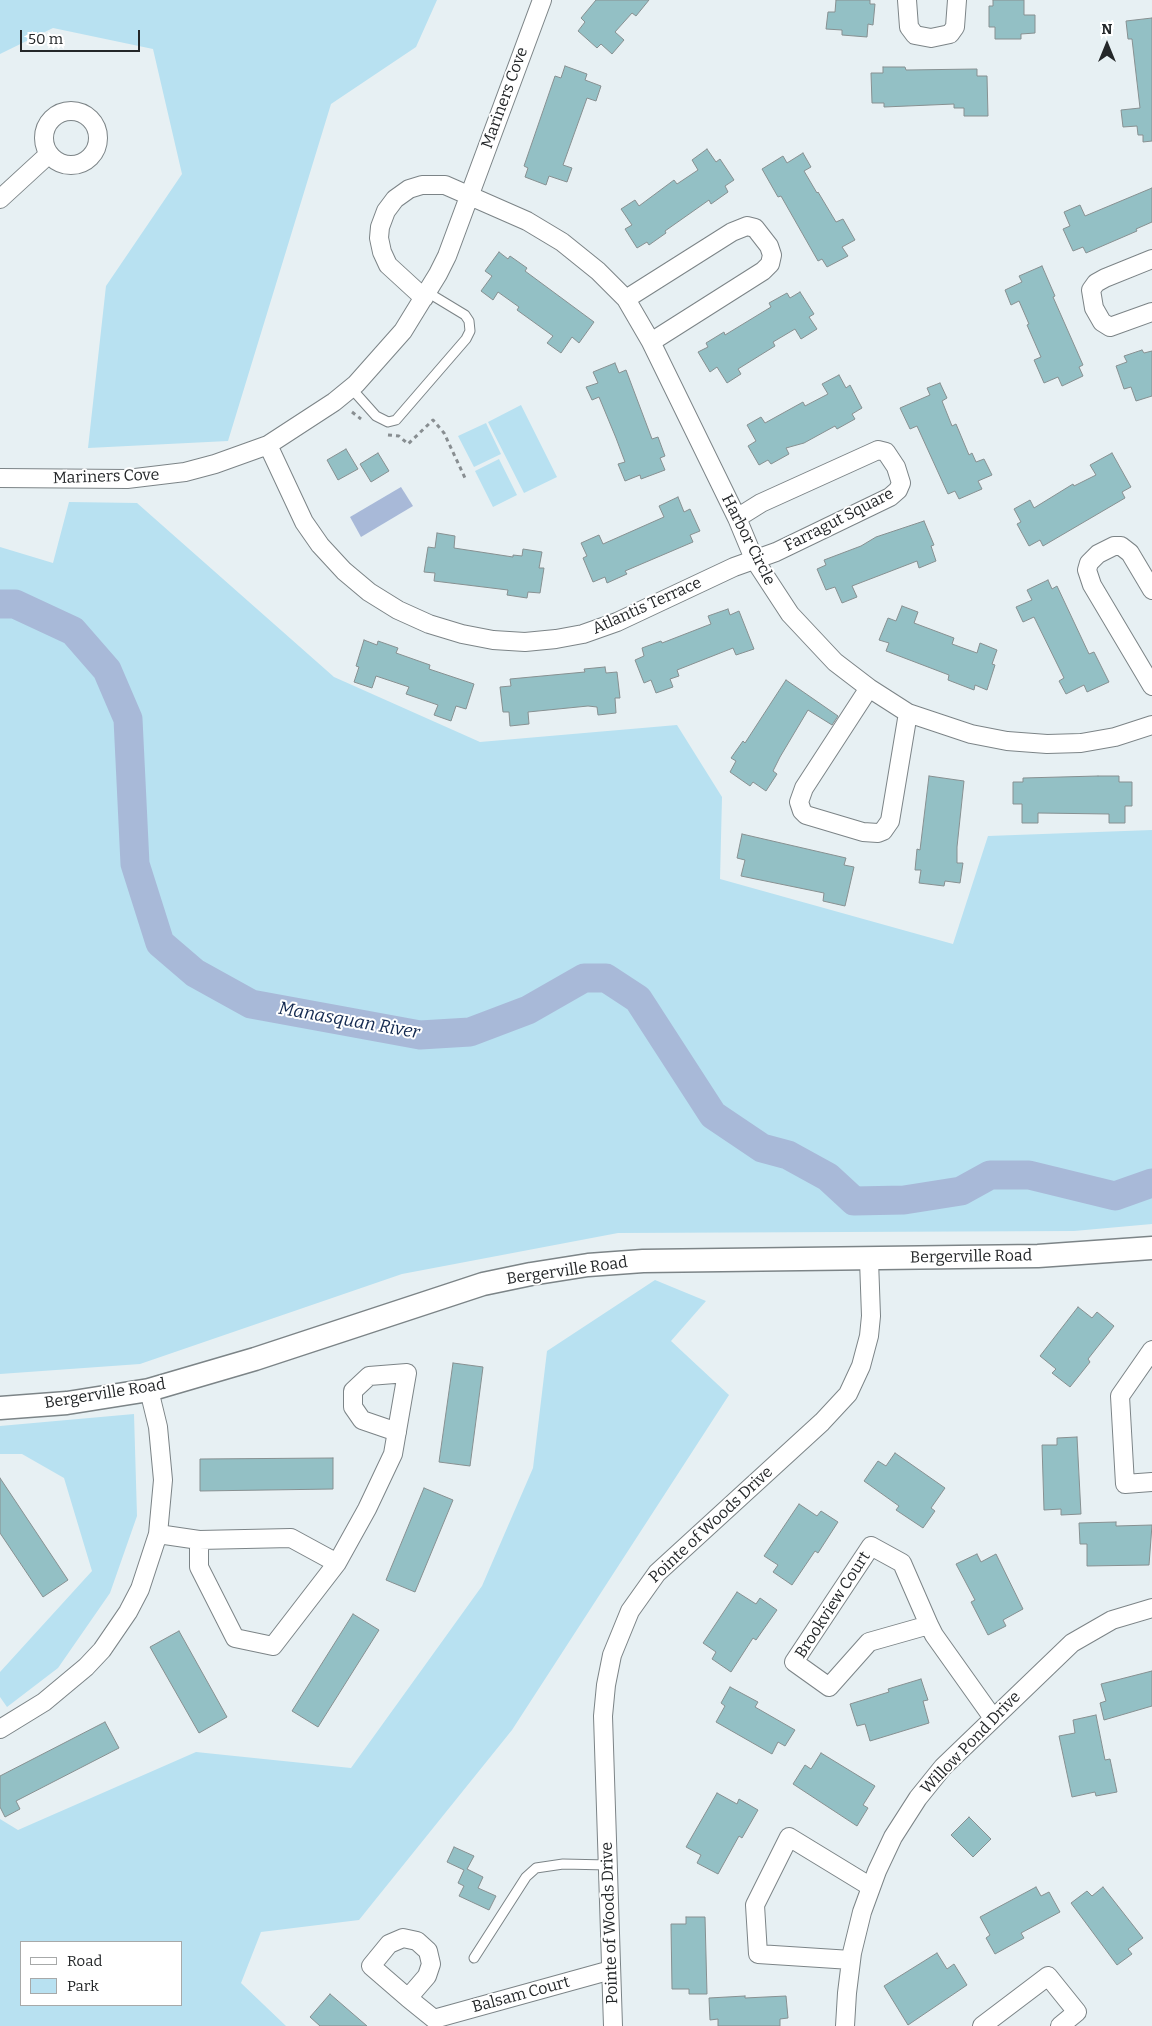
<!DOCTYPE html>
<style>
body{margin:0}
#map{position:relative;width:1152px;height:2026px;overflow:hidden;background:#e7f0f3;font-family:Bitter,serif}
canvas{display:block}
.legend{position:absolute;left:20px;top:1941px;width:162px;height:65px;box-sizing:border-box;background:#fff;border:1px solid #a7a9a9;margin:0;padding:6px 9px;list-style:none;font-size:15px;color:#242729}
.legend li{display:flex;align-items:center;gap:10px;height:25px}
.legend b{width:25px;border:1px solid #a7a9a9}
.north{position:absolute;left:1082px;top:20px;width:50px;height:50px;-webkit-text-stroke:4px #fff;paint-order:stroke;rotate:0deg;font-size:14px;font-weight:700;line-height:20px;text-align:center;color:#242729}
.north::after{content:'';display:block;margin:auto;width:18px;height:22px;background:#242729;clip-path:polygon(50% 0,100% 100%,50% 72%,0 100%)}
.scale{position:absolute;left:20px;top:30px;width:120px;height:22px;box-sizing:border-box;border:2px solid #242729;border-top:0;padding-left:6px;font-size:15px;line-height:18px;white-space:nowrap;color:#242729;-webkit-text-stroke:4px #fff;paint-order:stroke}
</style>
<div id="map">
<canvas width="1152" height="2026"></canvas>
<ul class="legend">
<li><b style="height:6px;background:#fff"></b>Road</li>
<li><b style="height:14px;background:#b8e1f1"></b>Park</li>
</ul>
<div class="north">N</div>
<div class="scale">50 m</div>
</div>
<script>
const g = document.querySelector('canvas').getContext('2d');
g.lineJoin = 'round';
function paint(path, color) {
  g.fillStyle = color;
  g.fill(path, 'evenodd');
}
function toPath(rows) {
  const path = new Path2D();
  for (const r of rows) {
    if (r.length === 3) {
      path.moveTo(r[0] + r[2], r[1]);
      path.arc(r[0], r[1], r[2], 0, 2 * Math.PI);
      continue;
    }
    path.moveTo(r[0], r[1]);
    for (let i = 2; i < r.length; i += 2) path.lineTo(r[i], r[i + 1]);
  }
  return path;
}
function strokePath(path, color, width, dash) {
  g.strokeStyle = color;
  g.lineWidth = width;
  g.lineCap = dash ? 'butt' : 'round';
  g.setLineDash(dash || []);
  g.stroke(path);
}
function drawText(font, color, halo, rows, align = 'center') {
  g.font = font + ' Bitter,serif';
  g.lineWidth = 4;
  g.setLineDash([]);
  g.textBaseline = 'middle';
  g.strokeStyle = halo;
  g.fillStyle = color;
  for (const [text, x, y, turn = 0] of rows) {
    g.save();
    g.translate(x, y);
    g.rotate((+turn || 0) * Math.PI / 180);
    g.textAlign = isNaN(turn) ? turn : align;
    if (halo) g.strokeText(text, 0, 0);
    g.fillText(text, 0, 0);
    g.restore();
  }
}
paint(toPath([
 [0,0,437,0,416,47,331,104,228,441,88,448,106,286,182,174,153,49,53,28,0,54],
 [521,405,557,477,524,493,488,422],
 [486,423,501,454,474,467,458,436],
 [499,459,517,495,493,507,475,471],
 [69,502,137,503,334,677,480,742,677,725,722,797,720,879,953,944,988,836,1152,830,1152,1224,1074,1231,618,1233,402,1274,140,1364,0,1374,0,547,53,563],
 [655,1280,706,1301,671,1341,729,1395,512,1730,359,1920,261,1932,241,1983,286,2026,0,2026,0,1819,18,1830,196,1752,351,1768,482,1586,533,1468,547,1351],
 [21,1942,181,1942,181,2005,21,2005],
 [134,1414,137,1516,110,1593,58,1668,7,1707,0,1697,0,1672,92,1571,64,1478,22,1454,0,1454,0,1426]
]), '#b8e1f1');
paint(toPath([
 [401,487,413,506,361,537,350,517]
]), '#a8b9d8');
strokePath(toPath([
 [0,604,15,604,73,631,107,670,128,719,135,864,160,943,195,973,251,1004,420,1035,470,1032,528,1010,584,978,606,978,638,999,713,1115,762,1148,788,1155,828,1177,854,1201,904,1200,961,1191,990,1175,1029,1175,1115,1196,1152,1183]
]), '#a8b9d8', 29);
const building = toPath([
 [596,0,649,0,636,16,632,13,615,32,624,40,612,54,601,44,597,48,578,31,585,22,581,18,596,0],
 [836,0,870,0,870,4,875,4,873,25,868,24,867,37,842,35,842,30,826,29,828,12,835,12,836,0],
 [993,0,1024,0,1024,15,1035,15,1035,33,1021,34,1021,39,995,39,995,27,989,27,989,6,993,6,993,0],
 [1152,18,1152,141,1143,142,1143,135,1138,135,1137,126,1123,127,1121,110,1140,108,1132,39,1128,39,1126,21,1152,18],
 [565,66,587,74,585,80,601,86,596,101,587,98,563,165,572,168,567,182,549,176,546,185,525,177,528,168,524,166,555,76,561,78,565,66],
 [883,67,905,67,906,70,977,69,977,76,987,76,988,116,964,116,964,108,954,108,954,104,884,107,884,103,872,103,871,73,883,73,883,67],
 [707,149,716,162,720,159,734,180,725,186,728,192,711,204,709,200,665,231,666,233,649,245,647,242,637,248,625,229,632,225,621,209,635,200,639,206,674,180,677,184,698,170,692,160,707,149],
 [803,153,811,167,804,171,817,193,818,192,836,222,843,219,855,240,842,247,848,256,827,267,822,259,818,261,781,196,778,197,762,169,783,156,787,163,803,153],
 [1152,188,1152,222,1136,229,1137,231,1086,253,1083,247,1073,251,1063,229,1070,226,1064,212,1080,205,1085,216,1152,188],
 [499,252,508,259,510,256,527,268,525,271,594,322,579,343,572,337,561,353,547,343,553,336,517,310,519,307,498,292,493,300,481,291,492,276,485,271,499,252],
 [1042,266,1055,296,1053,297,1083,365,1079,367,1083,376,1062,386,1058,377,1044,383,1034,360,1041,357,1027,325,1029,324,1019,301,1011,305,1005,290,1022,282,1019,276,1042,266],
 [800,292,814,314,809,317,817,329,801,339,795,329,773,342,775,346,738,369,741,374,727,383,717,367,710,372,698,352,708,347,706,343,724,332,725,335,771,307,769,303,787,293,790,298,800,292],
 [1142,350,1144,353,1152,351,1152,396,1136,401,1131,387,1124,389,1116,366,1127,362,1124,356,1142,350],
 [615,363,619,373,626,370,652,439,658,437,665,456,660,458,665,470,641,479,640,475,625,481,618,464,625,462,616,438,599,397,592,400,586,387,598,383,593,372,615,363],
 [839,375,846,388,850,385,862,408,852,414,855,419,837,429,835,426,804,443,786,448,789,454,771,464,768,460,759,465,748,446,756,441,747,425,761,417,765,423,803,402,805,406,828,394,822,384,839,375],
 [940,383,947,398,942,401,952,426,956,424,969,455,972,453,976,462,984,459,992,475,978,481,982,489,959,499,955,491,948,494,917,426,910,429,900,408,930,395,927,388,940,383],
 [346,449,358,469,338,480,327,460,346,449],
 [378,453,389,471,371,482,360,464,378,453],
 [1112,453,1131,487,1122,492,1125,498,1043,546,1040,540,1029,546,1017,524,1021,522,1014,509,1030,500,1034,508,1073,484,1074,486,1096,475,1090,465,1112,453],
 [678,497,684,512,690,509,700,531,690,535,693,542,625,571,627,574,607,583,605,577,593,582,583,558,587,556,581,543,599,535,603,544,664,517,659,506,678,497],
 [924,521,934,545,931,546,936,561,919,568,917,561,852,586,857,597,842,603,835,587,826,590,817,569,826,565,824,560,861,546,876,537,924,521],
 [437,533,455,536,454,548,513,557,513,555,522,556,523,549,542,552,539,568,544,568,540,593,528,592,527,598,507,595,508,590,434,581,435,573,424,572,428,547,435,548,437,533],
 [1048,580,1052,589,1057,586,1089,654,1094,652,1109,682,1087,692,1084,685,1066,694,1059,681,1064,678,1034,617,1023,622,1016,607,1032,600,1027,590,1048,580],
 [902,606,918,612,914,623,954,638,952,644,977,653,980,643,997,650,992,664,995,665,987,690,975,685,974,690,948,680,949,675,886,651,889,643,879,640,888,618,896,621,902,606],
 [728,609,730,615,739,611,754,649,736,655,733,648,677,670,679,676,670,679,673,687,656,693,651,680,644,683,635,660,644,656,642,648,661,641,662,643,711,624,708,616,728,609],
 [364,640,377,645,378,641,398,648,396,653,430,665,429,669,474,684,466,709,456,706,451,721,434,715,438,705,406,694,409,687,376,676,372,688,354,682,359,667,356,666,364,640],
 [605,667,606,673,617,672,620,698,615,698,616,713,598,715,597,707,588,706,528,712,529,724,510,726,509,712,503,712,500,687,511,686,510,679,585,672,584,669,605,667],
 [786,680,838,716,832,725,808,710,780,757,773,771,777,774,766,791,753,782,750,786,730,772,736,761,731,758,743,741,745,743,786,680],
 [929,776,964,781,957,847,957,863,963,863,960,883,945,881,944,886,919,883,921,870,915,870,917,849,920,850,929,776],
 [1098,776,1119,776,1119,782,1132,782,1132,806,1125,806,1125,823,1109,823,1109,814,1038,813,1038,823,1022,823,1022,804,1013,804,1013,782,1023,782,1023,778,1098,776],
 [742,834,846,858,844,865,854,867,845,906,823,901,824,893,741,876,745,860,737,858,742,834],
 [1078,1307,1092,1318,1097,1312,1114,1326,1088,1359,1090,1362,1070,1387,1052,1373,1056,1369,1040,1356,1078,1307],
 [453,1363,483,1367,470,1466,439,1462,453,1363],
 [1077,1437,1081,1514,1061,1515,1061,1509,1044,1510,1042,1445,1057,1445,1057,1438,1077,1437],
 [895,1453,945,1488,931,1508,935,1511,923,1528,896,1510,899,1506,864,1481,878,1461,886,1466,895,1453],
 [333,1458,333,1489,200,1491,200,1459,333,1458],
 [0,1478,68,1580,43,1597,0,1533,0,1478],
 [424,1488,453,1500,415,1592,386,1580,424,1488],
 [799,1504,817,1516,821,1511,838,1522,818,1553,815,1551,792,1585,773,1572,778,1565,764,1556,799,1504],
 [1116,1522,1116,1526,1152,1525,1149,1565,1087,1566,1087,1544,1080,1544,1079,1523,1116,1522],
 [977,1554,981,1562,996,1554,1023,1609,1003,1620,1006,1626,988,1635,971,1602,975,1600,956,1564,977,1554],
 [737,1592,756,1604,760,1598,777,1610,756,1640,753,1638,731,1672,712,1659,716,1652,703,1643,737,1592],
 [353,1614,379,1630,318,1727,292,1711,353,1614],
 [179,1631,227,1717,199,1733,150,1647,179,1631],
 [1152,1671,1152,1706,1104,1720,1100,1703,1106,1701,1101,1684,1152,1671],
 [921,1679,928,1700,923,1701,929,1723,870,1741,865,1724,857,1726,850,1704,889,1692,888,1689,921,1679],
 [730,1687,758,1702,755,1707,795,1730,785,1746,778,1742,772,1754,716,1722,725,1706,721,1703,730,1687],
 [1096,1715,1105,1760,1110,1759,1117,1792,1096,1796,1095,1792,1072,1797,1059,1736,1075,1733,1073,1720,1096,1715],
 [105,1722,119,1748,16,1801,20,1809,5,1817,0,1807,0,1776,105,1722],
 [821,1753,875,1786,863,1805,868,1808,857,1826,793,1784,805,1765,811,1769,821,1753],
 [717,1793,737,1804,739,1799,758,1810,742,1838,739,1836,718,1874,697,1863,701,1855,686,1847,717,1793],
 [969,1817,991,1839,973,1857,951,1835,969,1817],
 [454,1847,474,1856,467,1869,483,1877,478,1888,496,1896,489,1910,459,1896,464,1886,458,1883,464,1870,447,1862,454,1847],
 [1036,1887,1041,1896,1049,1892,1060,1912,1021,1933,1024,1938,995,1954,986,1938,990,1935,980,1917,1036,1887],
 [1103,1887,1143,1938,1128,1949,1132,1954,1117,1965,1071,1903,1087,1891,1092,1896,1103,1887],
 [686,1917,705,1917,707,1994,689,1994,689,1989,672,1989,671,1924,686,1924,686,1917],
 [937,1953,947,1969,954,1964,967,1985,908,2025,884,1986,937,1953],
 [330,1994,367,2026,320,2026,310,2017,330,1994],
 [745,1996,745,1998,786,1996,788,2018,780,2019,780,2026,718,2026,718,2019,710,2020,709,1998,745,1996]
]);
paint(building, '#93c0c5');
strokePath(building, '#879091', 1);
const service = toPath([
 [351,388,376,416,388,422,396,420,466,339,470,331,469,321,465,315,427,292],
 [474,1958,526,1877,536,1868,563,1864,608,1865]
]);
const minor = toPath([
 [907,0,909,27,915,35,931,38,950,34,955,27,957,0],
 [71,138,27],
 [0,199,49,154],
 [1152,259,1105,278,1096,283,1091,290,1094,308,1102,322,1110,327,1152,312],
 [424,298,388,265,382,252,379,238,380,227,386,211,395,199,409,189,422,185,445,185,527,221,562,242,598,271,626,299,651,342,737,518,754,559,790,614,835,662,869,688,908,713,971,734,1007,741,1047,744,1081,743,1115,737,1152,725],
 [626,299,732,232,747,226,755,228,769,246,772,255,770,264,763,271,651,342],
 [268,445,304,522,320,545,344,571,369,592,398,610,429,624,462,634,493,640,525,642,556,639,583,634,617,622,734,567,776,552,890,497,898,490,901,483,896,467,886,452,878,450,761,503,737,518],
 [0,478,127,479,185,472,215,464,268,445,334,402,356,384,403,331,438,274,447,256,542,0],
 [1152,590,1130,553,1121,546,1114,546,1098,554,1089,563,1087,570,1092,585,1152,686],
 [869,688,804,788,799,802,802,811,806,815,863,832,878,833,883,831,890,821,908,713],
 [1152,1350,1120,1396,1125,1484,1152,1482],
 [158,1534,199,1540,291,1538,337,1563,273,1646,235,1638,199,1567,199,1540],
 [337,1563,367,1509,393,1454,407,1373,369,1376,353,1391,353,1407,362,1420,397,1432],
 [929,1625,869,1642,829,1687,794,1662,871,1546,902,1563,929,1625,934,1635,993,1718],
 [0,1729,44,1702,86,1667,102,1650,128,1612,140,1589,158,1534,163,1480,158,1427,149,1390],
 [851,1960,758,1954,755,1905,789,1837,871,1887],
 [408,1998,427,1976,431,1964,428,1951,417,1941,403,1938,389,1944,371,1966,408,1998,434,2019,611,1970],
 [613,2026,603,1716,606,1685,612,1655,630,1611,657,1573,822,1422,848,1394,861,1366,869,1336,871,1316,869,1260],
 [845,2026,847,1993,852,1953,862,1912,877,1871,893,1837,918,1798,943,1767,1072,1643,1112,1620,1152,1608],
 [982,2026,1048,1976,1077,2012,1060,2026]
]);
const tertiary = toPath([
 [0,1408,67,1403,149,1390,255,1359,483,1284,531,1274,588,1265,643,1261,1038,1256,1152,1248]
]);
strokePath(service, '#7c8487', 11);
strokePath(minor, '#7c8487', 20);
strokePath(tertiary, '#7c8487', 25);
strokePath(toPath([
 [352,412,361,419],
 [388,435,399,436,408,444,433,420,444,433,465,478]
]), '#888e91', 3, [4, 4]);
strokePath(service, '#fff', 9);
strokePath(minor, '#fff', 18);
strokePath(tertiary, '#fff', 22);
drawText('16px', '#242729', '#fff', [
 ["Mariners Cove",505,98,-70],
 ["Mariners Cove",106,477,-2],
 ["Farragut Square",839,520,-27],
 ["Harbor Circle",748,540,63],
 ["Atlantis Terrace",647,606,-24],
 ["Bergerville Road",971,1257,-1],
 ["Bergerville Road",567,1271,-8],
 ["Bergerville Road",105,1394,-9],
 ["Pointe of Woods Drive",711,1525,-43],
 ["Brookview Court",833,1605,-57],
 ["Willow Pond Drive",971,1743,-46],
 ["Pointe of Woods Drive",610,1923,-92],
 ["Balsam Court",521,1995,-15]
]);
drawText('italic 18px', '#132950', '#fff', [
 ["Manasquan River",349,1021,10]
]);
</script>
